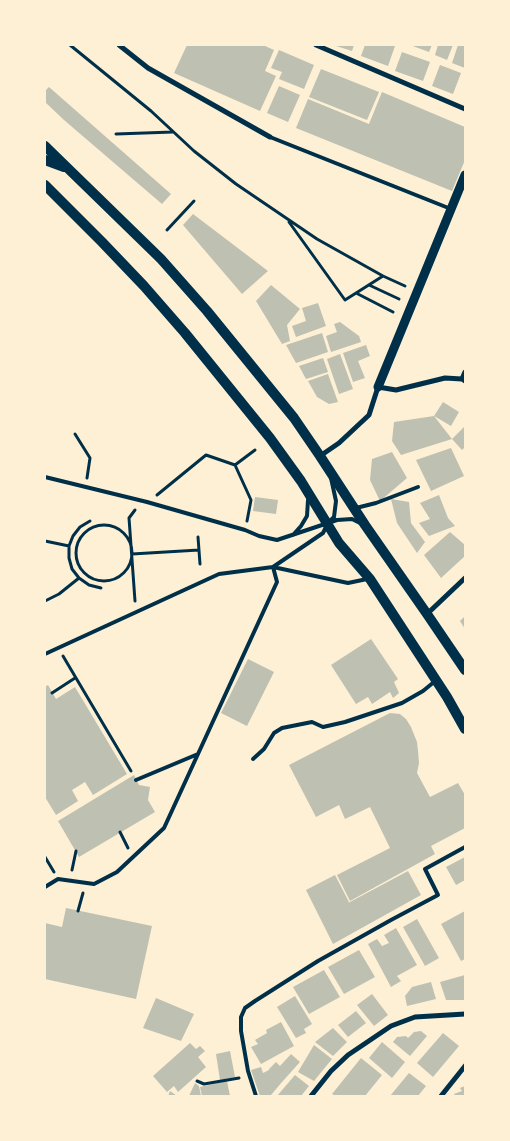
<!DOCTYPE html>
<style>
body{margin:0}
#map{position:relative;width:510px;height:1141px;overflow:hidden;background:#fdf0d5;font-family:Quicksand,sans-serif}
canvas{display:block}
.frame{position:absolute;inset:0;border:46px solid #fdf0d5;pointer-events:none}
</style>
<div id="map">
<canvas width="510" height="1141"></canvas>
<div class="frame"></div>
</div>
<script>
const g = document.querySelector('canvas').getContext('2d');
g.lineJoin = 'round';
function paint(path, color) {
  g.fillStyle = color;
  g.fill(path, 'evenodd');
}
function toPath(rows) {
  const path = new Path2D();
  for (const r of rows) {
    if (r.length === 3) {
      path.moveTo(r[0] + r[2], r[1]);
      path.arc(r[0], r[1], r[2], 0, 2 * Math.PI);
      continue;
    }
    path.moveTo(r[0], r[1]);
    for (let i = 2; i < r.length; i += 2) path.lineTo(r[i], r[i + 1]);
  }
  return path;
}
function strokePath(path, color, width, dash) {
  g.strokeStyle = color;
  g.lineWidth = width;
  g.lineCap = dash ? 'butt' : 'round';
  g.setLineDash(dash || []);
  g.stroke(path);
}
paint(toPath([
 [187,45,263,45,274,50,265,71,276,76,260,111,174,73],
 [333,45,354,45,352,51],
 [365,45,395,46,388,66,361,56],
 [410,45,432,45,429,52],
 [438,45,453,45,447,60,435,55],
 [458,45,465,45,465,68,452,63],
 [279,50,314,65,304,89,279,79,282,72,271,68],
 [402,52,430,62,423,81,395,71],
 [440,65,461,73,453,94,432,86],
 [321,69,379,92,367,120,309,97],
 [279,86,300,95,288,122,267,113],
 [49,87,171,194,162,204,64,120,45,102,45,91],
 [382,92,465,127,465,160,452,191,296,128,308,99,369,124],
 [193,214,268,271,242,294,183,225],
 [271,285,300,309,287,325,290,341,282,344,256,301],
 [318,303,326,326,296,337,292,326,306,321,302,308],
 [340,322,359,336,361,342,331,352,326,336,337,332,334,324],
 [322,333,328,352,296,363,286,345],
 [366,345,370,356,358,361,365,378,353,382,343,353],
 [340,354,353,389,339,394,327,359],
 [323,358,328,372,306,379,299,366],
 [328,374,338,402,329,404,317,397,308,381],
 [443,402,459,412,451,426,434,416],
 [434,416,452,439,401,455,392,441,394,422],
 [465,426,465,447,462,450,452,439],
 [451,448,464,476,431,491,416,460],
 [392,452,407,478,380,501,370,480,372,459],
 [439,495,448,518,455,526,429,536,419,523,430,519,420,503],
 [255,497,278,500,276,514,253,511],
 [391,499,409,502,411,523,425,542,417,553,397,523],
 [450,532,465,545,465,556,441,578,424,555],
 [465,616,465,629,460,621],
 [371,639,398,679,394,682,399,693,393,698,390,692,372,704,368,697,356,704,331,665],
 [248,659,274,672,247,726,221,713],
 [48,685,56,699,75,687,127,774,93,795,85,782,72,790,78,801,56,815,45,797,45,687],
 [390,713,400,714,406,719,411,727,417,742,418,751,419,763,417,773,430,797,458,783,465,795,465,828,431,846,435,854,350,901,337,875,390,848,370,807,345,819,339,805,316,817,289,765],
 [134,775,139,785,150,787,148,800,155,812,79,857,58,821],
 [465,857,465,880,456,885,446,867],
 [408,871,421,895,333,944,306,890,335,875,349,902,348,903],
 [66,908,152,926,136,999,45,979,45,923,62,927],
 [465,911,465,959,461,961,441,924],
 [417,919,439,958,425,966,403,927],
 [396,928,417,965,397,976,401,981,391,987,368,944,377,939,382,946,389,943,384,935],
 [359,950,375,977,344,994,328,967],
 [324,970,340,997,309,1014,293,987],
 [465,975,465,1000,446,1000,440,982],
 [431,982,436,999,407,1006,405,996,412,987],
 [372,994,388,1015,374,1026,357,1005],
 [295,996,312,1024,304,1029,306,1033,296,1038,277,1007],
 [156,998,194,1014,181,1041,143,1028],
 [356,1011,366,1023,348,1037,338,1025],
 [281,1022,294,1046,261,1064,251,1047,258,1044,255,1040,267,1033,266,1030],
 [333,1028,347,1042,333,1056,315,1042],
 [421,1031,427,1036,410,1056,393,1042,397,1037,406,1036,408,1038,414,1032],
 [443,1033,459,1046,433,1077,417,1063],
 [382,1042,405,1062,392,1078,369,1058],
 [190,1043,196,1049,200,1046,205,1051,198,1057,206,1067,178,1092,174,1086,167,1092,153,1076],
 [314,1045,332,1059,314,1081,298,1072],
 [230,1051,235,1077,220,1080,216,1054],
 [291,1054,300,1062,282,1082,271,1095,272,1096,260,1096,251,1070,261,1067,263,1073,269,1070,269,1069,276,1062,280,1066],
 [361,1058,382,1075,365,1096,336,1096,332,1094],
 [409,1073,426,1086,418,1096,390,1096],
 [295,1075,309,1086,301,1096,277,1096],
 [227,1081,230,1096,202,1096,200,1087],
 [195,1083,199,1086,201,1096,189,1096],
 [465,1086,465,1096,455,1096,454,1094,462,1091,460,1088],
 [170,1091,177,1096,168,1096]
]), '#bec0b2');
strokePath(toPath([
 [70,45,151,111,194,151,236,184,317,239,383,276,405,286],
 [116,134,173,132],
 [289,222,345,300,383,276],
 [167,230,194,201],
 [369,285,399,299],
 [356,293,393,312],
 [75,434,90,458,87,478],
 [235,465,251,500,247,521],
 [157,495,206,455,235,465,255,450],
 [90,521,80,527,73,536,69,546,69,558,72,569,79,578,89,585,101,588],
 [104,553,28],
 [198,537,200,564],
 [45,541,69,546],
 [132,554,199,550],
 [45,601,59,594,79,578],
 [135,601,129,518,135,510],
 [63,656,131,771],
 [52,693,75,678],
 [120,832,128,848],
 [45,857,54,872],
 [72,870,76,851],
 [78,911,83,893],
 [197,1081,204,1084,239,1078]
]), '#003049', 3);
strokePath(toPath([
 [270,137,451,209],
 [45,477,147,502,245,530,259,536,277,540,337,520,352,519,360,523],
 [356,508,376,503,418,487],
 [293,535,301,526,307,516,308,500],
 [45,654,219,574,273,567,348,583,367,579],
 [253,759,264,749,274,733,282,728,312,722,323,727,345,722,402,703,423,691,434,682],
 [136,780,198,754],
 [45,887,58,879,94,884,117,872,164,828,277,582,273,567,323,533,328,523,334,517,336,501,331,478],
 [256,1096,248,1071,241,1031,241,1017,245,1008,255,1001,318,961,391,920,438,895,425,869,465,847]
]), '#003049', 4);
strokePath(toPath([
 [119,45,148,68,270,137],
 [316,45,465,109],
 [462,379,465,372],
 [320,456,339,443,369,415,378,387,396,390,445,378,462,379,465,381],
 [427,614,465,578],
 [311,1096,331,1071,348,1055,391,1026,415,1017,465,1014],
 [441,1096,465,1066]
]), '#003049', 5);
strokePath(toPath([
 [378,387,465,175]
]), '#003049', 9);
strokePath(toPath([
 [45,146,161,259,207,311,294,418,320,456,365,525,427,614,465,670],
 [45,160,64,167],
 [45,185,102,242,144,286,185,333,270,438,301,481,339,543,370,579,447,697,465,729]
]), '#003049', 10);
</script>
